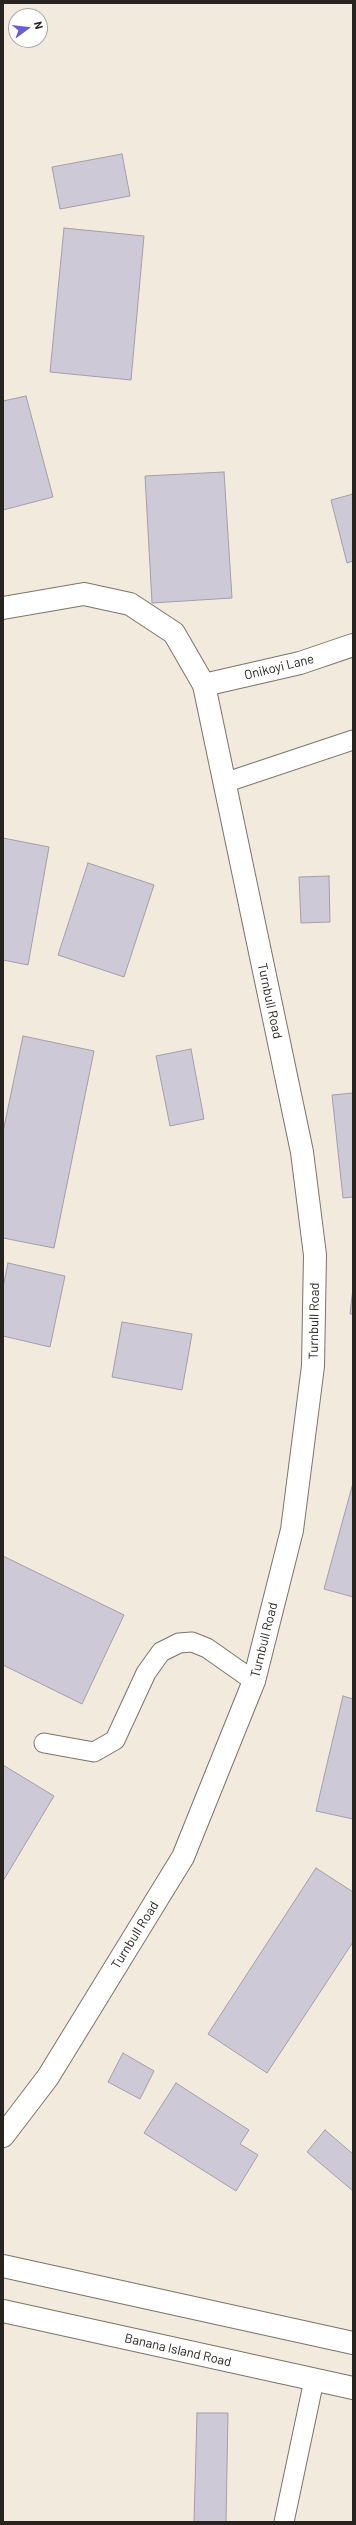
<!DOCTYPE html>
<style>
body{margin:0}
#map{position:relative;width:356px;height:2525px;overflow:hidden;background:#f3eade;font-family:Barlow,sans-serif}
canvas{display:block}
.frame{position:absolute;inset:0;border:4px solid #27231f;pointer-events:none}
.north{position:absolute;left:8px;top:8px;width:40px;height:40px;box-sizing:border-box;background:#fff;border:1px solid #a9a7a5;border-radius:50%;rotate:75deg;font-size:11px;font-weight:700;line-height:16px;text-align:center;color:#27231f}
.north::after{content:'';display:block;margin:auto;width:14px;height:18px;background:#675ed7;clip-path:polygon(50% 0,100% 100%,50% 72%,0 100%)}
</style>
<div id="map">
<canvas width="356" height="2525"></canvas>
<div class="frame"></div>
<div class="north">N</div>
</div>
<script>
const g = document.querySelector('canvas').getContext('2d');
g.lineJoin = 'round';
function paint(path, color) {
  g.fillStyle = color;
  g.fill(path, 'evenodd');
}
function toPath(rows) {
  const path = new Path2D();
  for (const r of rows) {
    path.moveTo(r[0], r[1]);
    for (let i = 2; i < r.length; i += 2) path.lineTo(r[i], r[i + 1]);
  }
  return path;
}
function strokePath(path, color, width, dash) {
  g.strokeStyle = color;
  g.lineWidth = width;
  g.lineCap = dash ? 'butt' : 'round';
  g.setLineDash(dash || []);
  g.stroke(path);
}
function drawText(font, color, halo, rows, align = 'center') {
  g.font = font + ' Barlow,sans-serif';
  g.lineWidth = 3;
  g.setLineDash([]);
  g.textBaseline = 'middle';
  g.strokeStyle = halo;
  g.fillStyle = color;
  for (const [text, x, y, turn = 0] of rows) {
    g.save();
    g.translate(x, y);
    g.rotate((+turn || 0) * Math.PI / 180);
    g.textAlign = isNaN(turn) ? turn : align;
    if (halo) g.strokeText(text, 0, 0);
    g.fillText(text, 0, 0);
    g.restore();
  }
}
const building = toPath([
 [122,154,130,196,60,209,52,167,122,154],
 [64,228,144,236,131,380,50,372,64,228],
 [26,396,53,497,3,510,3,401,26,396],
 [224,472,232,598,152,603,145,476,224,472],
 [353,494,353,561,347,563,331,500,353,494],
 [3,838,49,847,28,965,3,960,3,838],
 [88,863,154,885,124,977,58,955,88,863],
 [329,876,330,922,301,923,299,877,329,876],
 [23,1036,94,1051,54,1248,3,1238,3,1132,23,1036],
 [191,1049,204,1119,170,1126,156,1056,191,1049],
 [353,1093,353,1197,343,1198,332,1095,353,1093],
 [8,1263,65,1276,50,1347,3,1336,3,1287,8,1263],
 [353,1288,353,1314,350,1314,353,1288],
 [122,1322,192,1334,182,1390,112,1377,122,1322],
 [353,1483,353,1597,324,1589,353,1483],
 [3,1556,124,1615,82,1704,3,1665,3,1556],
 [343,1696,353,1699,353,1819,316,1811,343,1696],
 [3,1765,54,1796,3,1881,3,1765],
 [316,1868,353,1892,353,1942,267,2073,208,2034,316,1868],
 [123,2053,154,2071,140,2099,108,2082,123,2053],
 [176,2083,249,2130,240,2144,258,2155,236,2191,144,2133,176,2083],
 [325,2130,353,2154,353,2191,307,2152,325,2130],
 [197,2413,228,2413,226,2522,194,2522,197,2413]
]);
paint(building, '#cdc9d6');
strokePath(building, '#a29eab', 1);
const service = toPath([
 [224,783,353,740],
 [44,1743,94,1752,115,1740,146,1673,161,1652,179,1643,192,1642,207,1648,254,1681],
 [284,2522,314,2380]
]);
const minor = toPath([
 [204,685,300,663,353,645]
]);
const tertiary = toPath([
 [3,608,84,594,130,604,174,633,204,685,302,1152,315,1255,313,1366,292,1530,254,1681,183,1857,48,2077,3,2136],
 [3,2266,353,2343],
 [3,2311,353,2388]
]);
strokePath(service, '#7c746a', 21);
strokePath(minor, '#7c746a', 24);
strokePath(tertiary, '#7c746a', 24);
strokePath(service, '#fff', 19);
strokePath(minor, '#fff', 22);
strokePath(tertiary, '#fff', 22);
drawText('13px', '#27231f', '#fff', [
 ["Onikoyi Lane",279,667,-14],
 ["Turnbull Road",270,1001,78],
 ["Turnbull Road",314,1321,-89],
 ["Turnbull Road",264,1640,-76],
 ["Turnbull Road",135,1935,-58],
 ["Banana Island Road",178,2350,13]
]);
</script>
